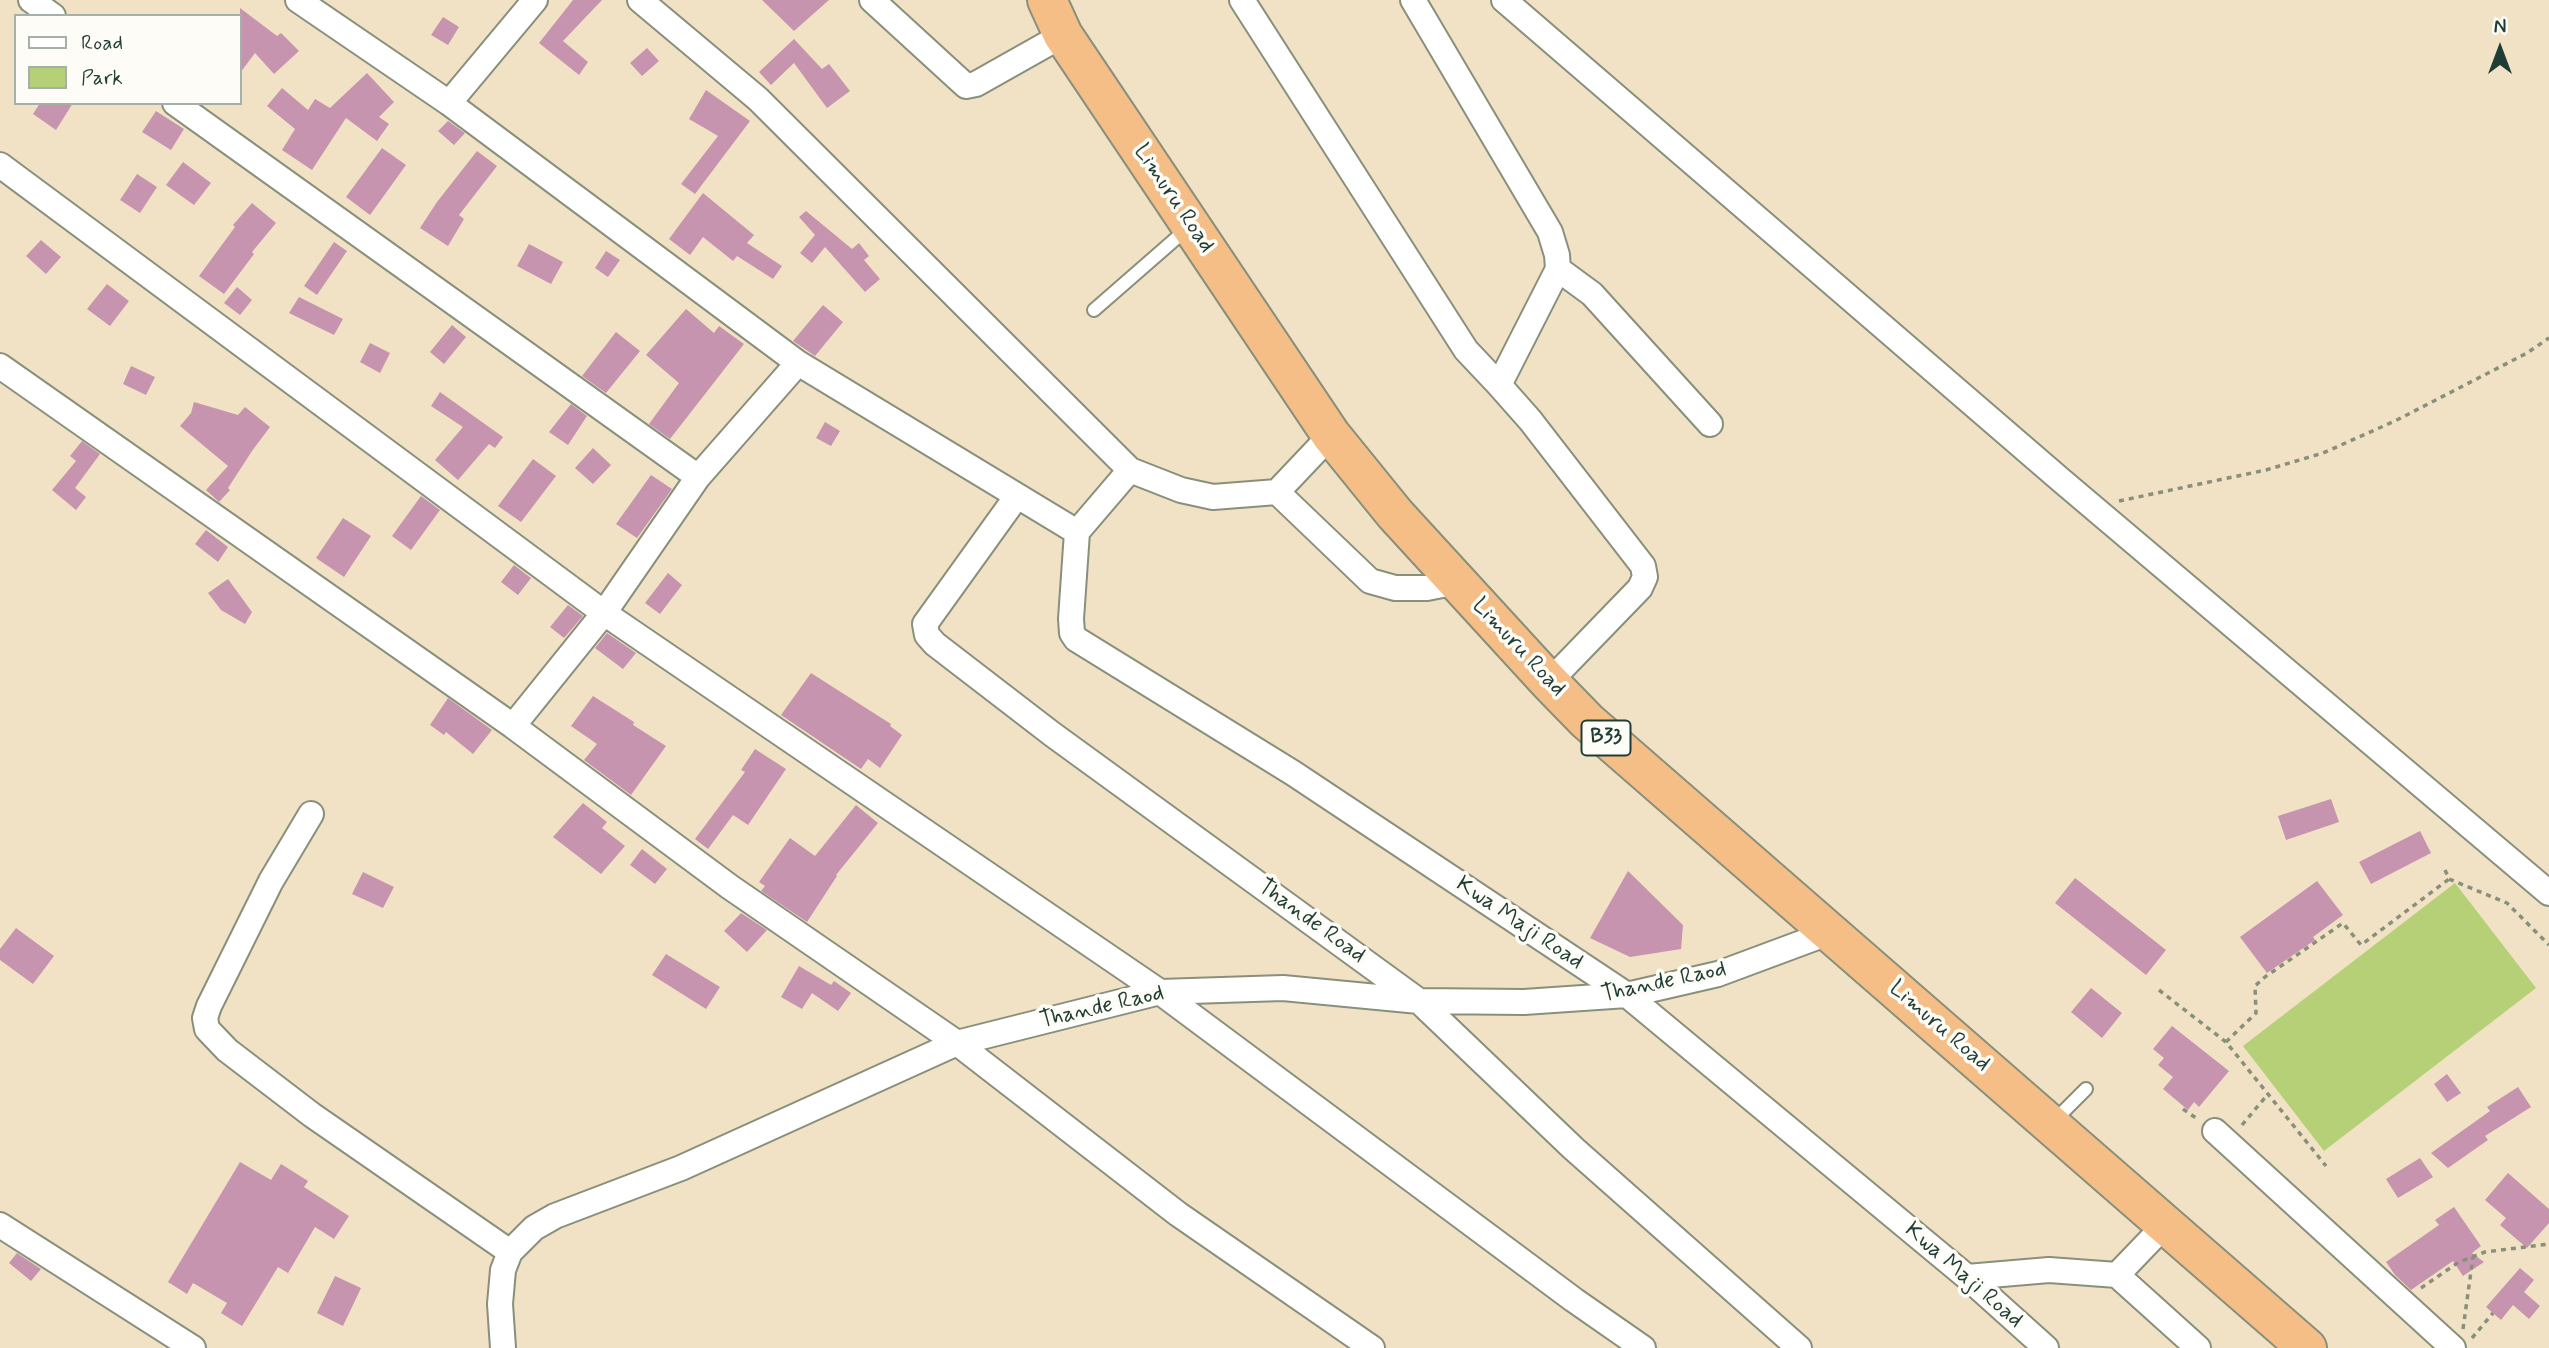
<!DOCTYPE html>
<style>
body{margin:0}
#map{position:relative;width:2549px;height:1348px;overflow:hidden;background:#f1e2c5;font-family:Mynerve,sans-serif}
canvas{display:block}
.legend{position:absolute;left:14px;top:14px;width:228px;height:91px;box-sizing:border-box;background:#fdfcf7;border:2px solid #a4b0a9;margin:0;padding:9px 12px;list-style:none;font-size:21px;color:#1f3d34}
.legend li{display:flex;align-items:center;gap:14px;height:35px}
.legend b{width:35px;border:2px solid #a4b0a9}
.north{position:absolute;left:2465px;top:14px;width:70px;height:70px;-webkit-text-stroke:5px #fdfcf7;paint-order:stroke;rotate:0deg;font-size:19px;font-weight:700;line-height:28px;text-align:center;color:#1f3d34}
.north::after{content:'';display:block;margin:auto;width:24px;height:32px;background:#1f3d34;clip-path:polygon(50% 0,100% 100%,50% 72%,0 100%)}
</style>
<div id="map">
<canvas width="2549" height="1348"></canvas>
<ul class="legend">
<li><b style="height:9px;background:#fff"></b>Road</li>
<li><b style="height:19px;background:#b5d076"></b>Park</li>
</ul>
<div class="north">N</div>
</div>
<script>
const g = document.querySelector('canvas').getContext('2d');
g.lineJoin = 'round';
function paint(path, color) {
  g.fillStyle = color;
  g.fill(path, 'evenodd');
}
function toPath(rows) {
  const path = new Path2D();
  for (const r of rows) {
    path.moveTo(r[0], r[1]);
    for (let i = 2; i < r.length; i += 2) path.lineTo(r[i], r[i + 1]);
  }
  return path;
}
function strokePath(path, color, width, dash) {
  g.strokeStyle = color;
  g.lineWidth = width;
  g.lineCap = dash ? 'butt' : 'round';
  g.setLineDash(dash || []);
  g.stroke(path);
}
function drawText(font, color, halo, rows, align = 'center') {
  g.font = font + ' Mynerve,sans-serif';
  g.lineWidth = 7;
  g.setLineDash([]);
  g.textBaseline = 'middle';
  g.strokeStyle = halo;
  g.fillStyle = color;
  for (const [text, x, y, turn = 0] of rows) {
    g.save();
    g.translate(x, y);
    g.rotate((+turn || 0) * Math.PI / 180);
    g.textAlign = isNaN(turn) ? turn : align;
    if (halo) g.strokeText(text, 0, 0);
    g.fillText(text, 0, 0);
    g.restore();
  }
}
paint(toPath([
 [2455,883,2536,988,2324,1151,2243,1046]
]), '#b5d076');
paint(toPath([
 [573,0,602,0,563,41,588,62,579,75,539,43],
 [762,0,829,0,794,31],
 [240,8,277,36,281,33,299,51,274,74,255,53,240,73],
 [443,17,459,27,448,45,431,35],
 [794,39,822,69,829,64,850,91,827,108,794,63,771,85,759,72],
 [647,48,659,61,642,76,630,63],
 [367,73,394,102,379,117,389,124,377,141,346,118,312,170,282,150,295,129,267,106,282,88,308,110,315,99,330,108],
 [706,90,750,121,695,194,681,184,718,136,689,119],
 [40,103,73,103,56,130,33,114],
 [156,111,184,129,171,150,142,132],
 [448,121,465,133,454,145,438,131],
 [382,148,406,165,370,215,346,197],
 [477,151,497,166,459,215,464,219,448,246,420,228,437,202],
 [183,162,211,183,194,205,166,185],
 [137,174,157,187,140,213,120,200],
 [703,193,754,235,747,243,782,266,773,279,737,256,733,261,703,237,690,255,669,239],
 [252,203,276,223,252,252,254,254,224,294,199,276,235,227,233,225],
 [806,211,852,249,859,243,869,256,864,260,880,279,865,292,825,247,812,263,800,253,815,235,799,217],
 [41,240,61,257,46,274,26,256],
 [334,242,347,251,317,295,304,286],
 [529,244,563,262,551,284,517,266],
 [606,251,620,260,608,277,595,268],
 [107,284,129,301,110,326,87,309],
 [237,287,252,300,240,315,224,303],
 [299,297,343,319,334,335,289,313],
 [823,305,843,322,815,356,793,341],
 [686,309,714,333,719,326,744,344,670,439,649,424,679,383,646,355],
 [452,325,466,337,444,364,430,352],
 [616,332,640,351,606,393,582,376],
 [370,343,390,353,380,373,360,362],
 [131,366,155,377,146,395,123,384],
 [440,392,503,437,495,448,489,444,458,480,435,460,463,427,431,406],
 [194,402,238,415,245,407,270,427,252,451,228,488,230,490,219,502,206,490,228,466,180,426,191,413],
 [571,404,587,416,568,445,549,432],
 [825,422,840,431,831,446,816,438],
 [82,441,100,454,75,488,86,497,76,510,52,490,76,461,70,456],
 [593,448,611,465,593,484,575,468],
 [533,459,556,476,521,522,498,506],
 [651,475,672,489,637,538,616,524],
 [421,496,440,510,411,550,392,536],
 [343,518,371,536,344,577,316,558],
 [206,530,228,547,218,562,195,544],
 [514,565,531,578,518,595,501,582],
 [668,573,682,585,660,614,645,603],
 [228,579,252,612,245,624,221,610,208,593],
 [568,605,583,616,564,638,550,627],
 [607,633,636,653,623,669,595,648],
 [811,673,891,724,890,726,902,735,880,768,868,759,861,769,781,715],
 [593,696,634,722,633,725,666,746,631,795,584,760,597,744,571,726],
 [448,698,492,730,473,754,446,732,444,735,430,725],
 [755,749,786,769,748,825,733,815,708,849,695,839,745,772,741,770],
 [2331,799,2339,822,2286,840,2278,816],
 [583,803,607,822,602,828,625,846,601,874,553,837],
 [856,805,878,823,836,875,837,876,807,922,761,891,765,886,759,882,790,838,815,856],
 [2420,831,2431,853,2371,884,2359,862],
 [642,849,667,869,655,884,630,865],
 [1628,871,1683,925,1681,949,1630,957,1590,938],
 [363,872,394,887,383,908,352,894],
 [2075,878,2166,950,2146,975,2055,903],
 [2317,881,2343,915,2313,937,2315,940,2267,973,2240,937],
 [741,913,767,930,747,952,724,931],
 [16,928,54,956,33,984,0,960,0,949],
 [666,954,720,987,706,1009,652,975],
 [799,966,831,985,834,981,851,993,838,1011,812,993,802,1009,781,997],
 [2091,988,2122,1013,2102,1038,2071,1012],
 [2172,1026,2229,1071,2199,1107,2194,1102,2188,1110,2163,1089,2173,1077,2158,1065,2164,1058,2153,1049],
 [2447,1074,2461,1093,2447,1102,2434,1084],
 [2518,1087,2531,1107,2485,1136,2488,1140,2448,1168,2431,1153,2490,1111,2487,1107],
 [2420,1158,2433,1177,2398,1198,2386,1179],
 [240,1162,271,1180,281,1164,308,1181,304,1187,349,1216,334,1239,315,1227,288,1273,278,1267,242,1326,221,1313,227,1303,193,1283,187,1294,168,1282],
 [2508,1173,2549,1209,2549,1223,2527,1248,2500,1225,2506,1218,2485,1200],
 [2454,1207,2481,1246,2472,1253,2484,1262,2463,1276,2453,1261,2411,1290,2395,1275,2386,1262,2439,1225,2435,1220],
 [17,1253,41,1269,31,1281,9,1263],
 [2520,1268,2534,1280,2524,1292,2540,1306,2529,1319,2513,1305,2501,1320,2486,1307],
 [335,1276,361,1288,343,1326,317,1313]
]), '#c794af');
const service = toPath([
 [1094,310,1188,228],
 [2054,1121,2086,1089]
]);
const minor = toPath([
 [31,0,53,16],
 [298,0,449,103,798,363,1077,532],
 [640,0,758,99,1130,470,1181,490,1213,497,1277,492,1370,581,1395,588,1427,588,1457,582],
 [872,0,966,86,976,84,1063,35],
 [1242,0,1466,350,1499,385],
 [1413,0,1550,232,1557,255,1558,269,1499,385,1530,420,1643,566,1645,577,1640,588,1549,682],
 [1504,0,2062,481,2549,893],
 [175,103,698,477],
 [449,103,535,0],
 [0,165,604,613,1160,992,1574,1300,1643,1348],
 [1558,269,1592,294,1710,424],
 [0,366,513,726,730,887,957,1043,1178,1214,1372,1348],
 [1277,492,1331,435],
 [1017,496,925,624,927,635,935,644,1052,734,1419,1001,1574,1149,1799,1348],
 [1077,532,1071,619,1072,633,1076,639,1293,773,1627,995,1967,1277,2046,1348],
 [1077,532,1130,470],
 [513,726,604,613,698,477,798,363],
 [311,814,271,881,209,1006,205,1018,207,1029,227,1050,312,1115,510,1252],
 [2215,1131,2453,1348],
 [0,1225,193,1348],
 [2117,1275,2165,1225],
 [1967,1277,2049,1270,2117,1275,2198,1348],
 [503,1348,500,1304,503,1270,510,1252,534,1228,555,1216,681,1168,957,1043,1160,992,1283,988,1419,1001,1524,1002,1627,995,1718,974,1831,932]
]);
const trunk = toPath([
 [1047,0,1063,35,1331,435,1395,514,1549,682,1587,721,2307,1348]
]);
strokePath(service, '#88907c', 16);
strokePath(minor, '#88907c', 28);
strokePath(trunk, '#88907c', 42);
strokePath(toPath([
 [2119,501,2266,470,2323,453,2395,421,2527,353,2549,338],
 [2445,870,2449,879,2507,903,2549,945],
 [2159,990,2226,1042,2326,1166],
 [2226,1042,2256,1013,2255,986,2265,977,2343,923,2361,945,2449,879],
 [2183,1109,2196,1118],
 [2242,1125,2268,1094],
 [2421,1288,2459,1262,2485,1252,2549,1244],
 [2463,1329,2473,1257],
 [2472,1338,2493,1313]
]), '#88907c', 3.5, [5, 5]);
strokePath(service, '#fff', 12);
strokePath(minor, '#fff', 24);
strokePath(trunk, '#f6be87', 38);
for (const [x, y, w] of [
 [1606,738,49]
]) {
  const box = new Path2D();
  box.roundRect(x - w / 2, y - 17.5, w, 35, 5);
  g.fillStyle = '#fdfcf7';
  g.fill(box);
  strokePath(box, '#1f3d34', 2);
}
drawText('bold 21px', '#1f3d34', null, [
 ["B33",1606,738]
]);
drawText('23px', '#1f3d34', '#fdfcf7', [
 ["Limuru Road",1173,199,56],
 ["Limuru Road",1518,648,47],
 ["Thande Road",1311,922,36],
 ["Kwa Maji Road",1519,924,34],
 ["Thande Raod",1664,983,-12],
 ["Thande Raod",1102,1008,-13],
 ["Limuru Road",1939,1027,41],
 ["Kwa Maji Road",1963,1276,41]
]);
</script>
